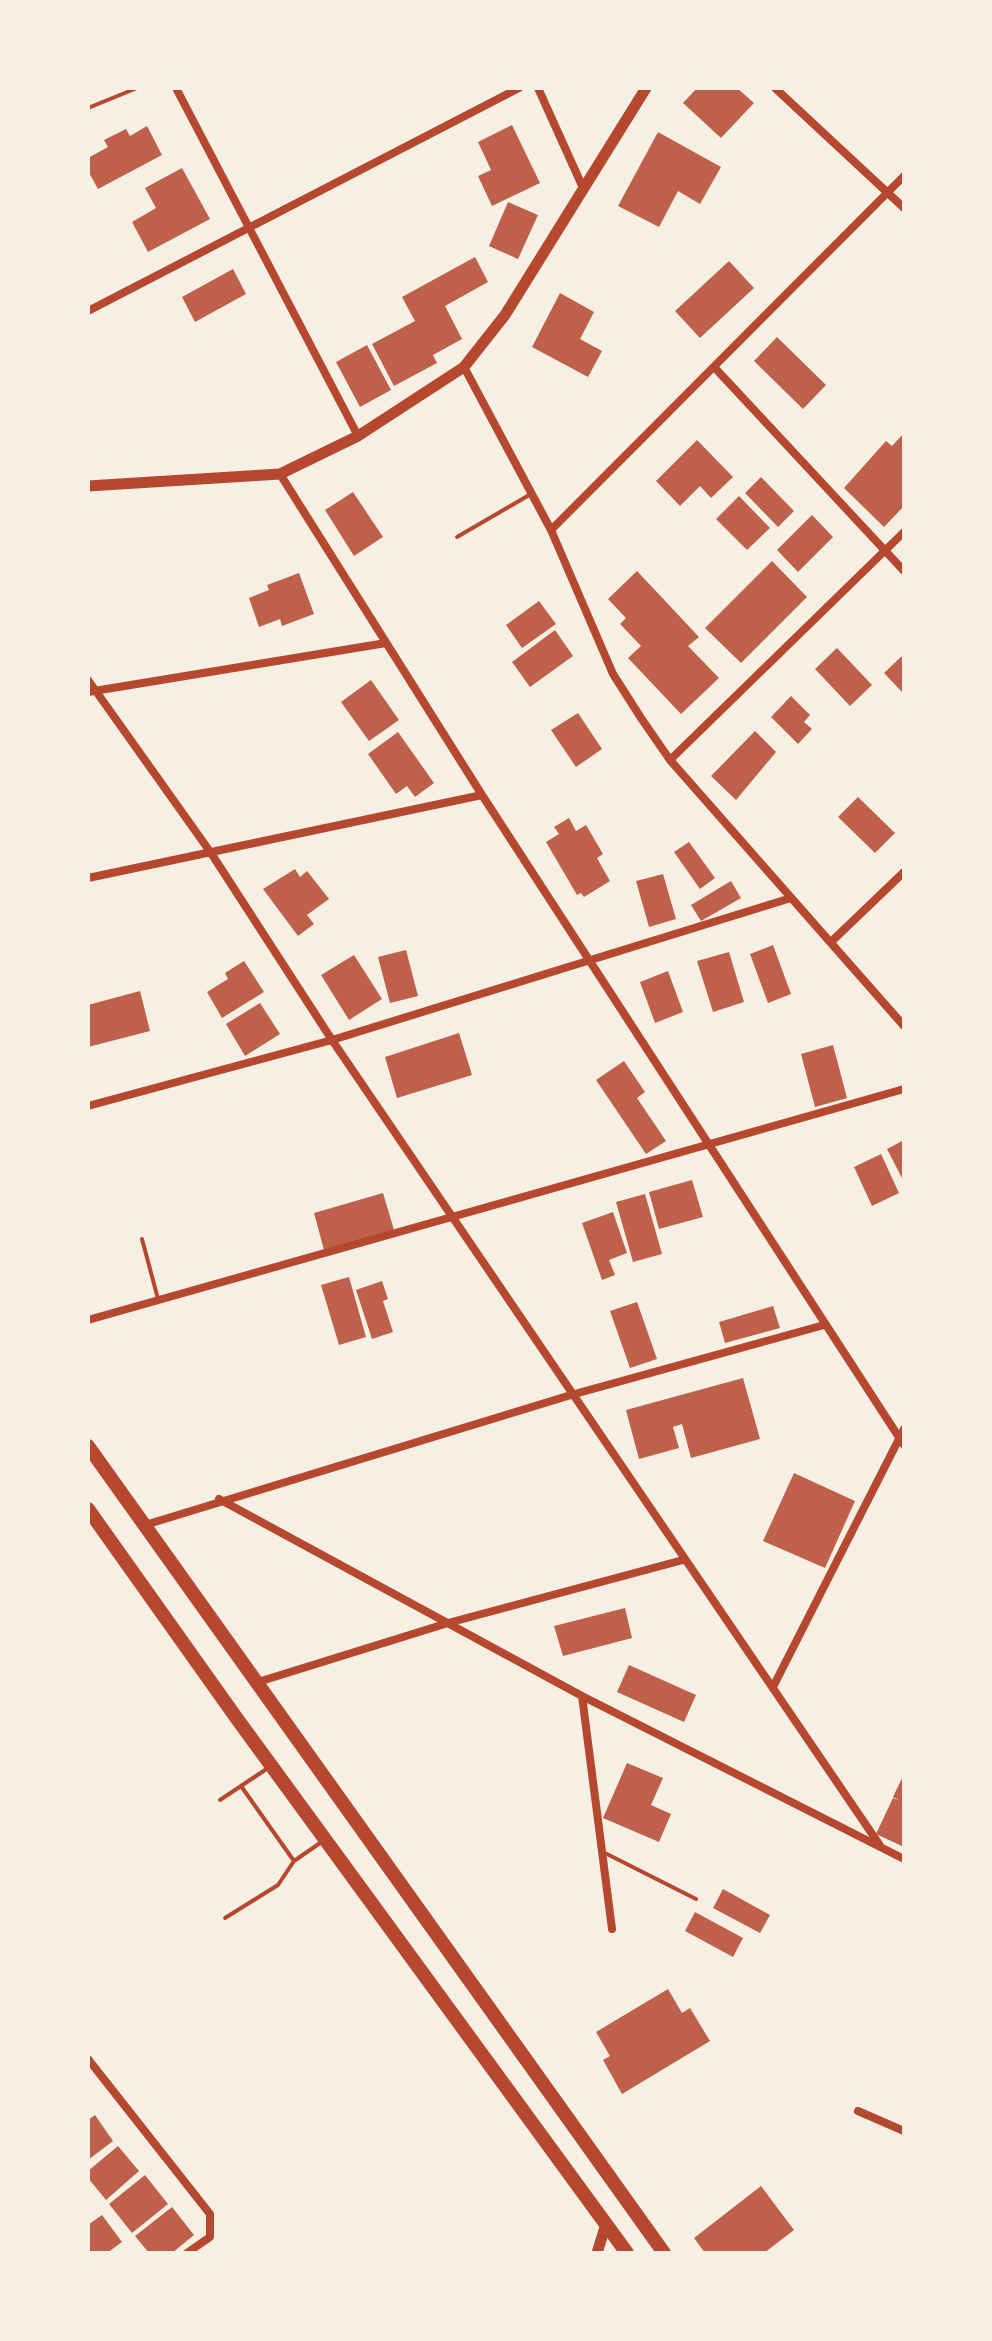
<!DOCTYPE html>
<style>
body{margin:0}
#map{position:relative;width:992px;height:2341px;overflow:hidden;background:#f6efe4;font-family:"Space Grotesk",sans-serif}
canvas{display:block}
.frame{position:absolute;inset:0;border:90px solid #f6efe4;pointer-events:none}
</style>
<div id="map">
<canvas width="992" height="2341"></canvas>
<div class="frame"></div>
</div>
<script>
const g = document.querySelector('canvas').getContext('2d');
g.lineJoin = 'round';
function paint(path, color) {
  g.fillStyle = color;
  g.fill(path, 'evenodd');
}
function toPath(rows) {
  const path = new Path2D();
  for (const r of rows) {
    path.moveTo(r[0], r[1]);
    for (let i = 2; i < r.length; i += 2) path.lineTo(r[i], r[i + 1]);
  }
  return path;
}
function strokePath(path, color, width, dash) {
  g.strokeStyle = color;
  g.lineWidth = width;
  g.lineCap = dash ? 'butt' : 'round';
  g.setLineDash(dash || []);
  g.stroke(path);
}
paint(toPath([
 [697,88,737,88,754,103,721,138,683,103],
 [512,125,540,183,492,206,478,176,491,170,478,142],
 [147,126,162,155,98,189,88,171,88,158,108,147,104,140,126,129,130,136],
 [658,132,721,167,700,204,678,191,659,227,618,206],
 [182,168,210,219,148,252,132,222,156,208,145,188],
 [508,202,538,215,518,259,489,246],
 [475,257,488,282,445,306,462,339,433,355,437,363,394,386,372,344,415,321,402,297],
 [729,261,754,288,700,338,675,311],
 [233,269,246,294,195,322,182,297],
 [560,293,594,312,580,339,602,351,588,377,532,347],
 [777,337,826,385,803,409,754,361],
 [367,345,391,390,360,407,336,362],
 [904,433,904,506,884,527,844,488,886,441,892,446],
 [697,440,733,477,711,498,700,486,680,506,656,481],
 [761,477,794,511,778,527,745,493],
 [353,492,383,537,354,556,325,510],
 [739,496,770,528,747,550,716,519],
 [812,515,833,537,798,572,777,550],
 [772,561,807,597,741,663,705,628],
 [637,571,699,637,688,646,719,678,681,714,628,658,641,646,620,624,626,618,608,599],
 [299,573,314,614,282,626,280,619,259,627,249,598,269,590,267,585],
 [539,601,556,624,522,648,506,625],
 [555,630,573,656,530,687,512,662],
 [837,648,872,685,850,706,815,669],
 [904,654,904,694,884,673],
 [371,680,399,720,369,741,341,702],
 [791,696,810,715,804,722,812,729,798,744,771,717],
 [578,713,602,749,576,767,551,730],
 [755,731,776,752,736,800,711,776],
 [398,732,434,783,415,797,407,786,396,794,368,754],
 [858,797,895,833,875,853,838,817],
 [569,818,576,831,586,825,603,854,597,858,610,881,584,897,581,893,577,895,546,842,559,834,554,827],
 [689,842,715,878,700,889,674,852],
 [295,869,300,877,307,871,329,899,307,915,314,924,298,936,263,889],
 [663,874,676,919,649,927,636,881],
 [731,881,741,898,701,921,691,905],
 [773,945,791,994,768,1003,750,954],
 [406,950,418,996,390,1003,378,957],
 [729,952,744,1002,713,1012,697,961],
 [354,955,382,999,349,1020,321,975],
 [244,961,264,992,222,1018,207,992,228,979,225,973],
 [668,971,683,1012,655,1023,640,982],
 [140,991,150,1031,88,1047,88,1005],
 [260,1003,280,1034,245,1056,226,1024],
 [459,1033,472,1075,397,1098,385,1057],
 [833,1045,847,1098,815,1107,801,1054],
 [624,1061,645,1092,637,1098,666,1141,646,1154,596,1080],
 [904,1140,904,1182,887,1149],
 [881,1154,899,1193,872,1206,854,1167],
 [692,1180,703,1217,659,1229,649,1192],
 [383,1193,394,1230,324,1250,314,1213],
 [645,1194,662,1254,633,1262,616,1202],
 [613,1212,627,1253,609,1260,615,1275,602,1280,582,1223],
 [349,1277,366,1337,339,1345,321,1285],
 [382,1281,388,1299,383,1301,393,1332,372,1339,356,1290],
 [637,1302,657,1359,630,1368,610,1311],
 [773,1306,780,1328,725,1343,719,1322],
 [743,1378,760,1439,691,1458,682,1424,673,1427,679,1448,639,1459,626,1410],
 [794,1473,855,1501,825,1568,763,1541],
 [625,1608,632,1638,563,1656,554,1626],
 [629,1665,696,1695,684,1722,617,1692],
 [627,1763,663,1778,651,1805,671,1814,659,1842,603,1818],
 [904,1774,904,1847,876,1834,893,1798,900,1801,893,1797],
 [723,1889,770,1915,760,1933,713,1908],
 [695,1912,743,1938,733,1957,685,1931],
 [668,1989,682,2013,690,2008,710,2041,622,2094,603,2060,610,2056,596,2032],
 [95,2115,113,2141,88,2160,88,2120],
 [118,2146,139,2171,106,2200,88,2178,88,2171],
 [145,2175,168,2204,132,2233,109,2204],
 [761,2186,794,2230,764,2253,705,2253,694,2238],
 [172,2207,194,2235,172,2253,149,2253,135,2236],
 [102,2215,122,2242,107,2253,88,2253,88,2225]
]), '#bf614a');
strokePath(toPath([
 [88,108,137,88],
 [457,537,531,494],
 [142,1239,158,1299],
 [268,1768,241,1786,294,1861],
 [220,1800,241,1786],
 [603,1852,696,1899],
 [225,1918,278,1885,294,1861,323,1841]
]), '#b5482f', 4);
strokePath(toPath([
 [176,88,358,436],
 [538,88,584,190],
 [775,88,904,208],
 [88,311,519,88],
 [464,367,551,530,613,674,641,718,670,760,904,1026],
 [715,368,904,571],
 [280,474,482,795,904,1445],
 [551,530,904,176],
 [88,680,211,853,332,1040,881,1847],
 [88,692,386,643],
 [670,760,904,532],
 [88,878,482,795],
 [831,942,904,872],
 [88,1106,332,1040,791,898],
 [88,1320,904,1089],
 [219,1499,582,1696,904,1859],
 [145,1525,571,1395,824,1325],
 [258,1682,448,1623,683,1560],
 [773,1687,904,1429],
 [582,1696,612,1929],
 [88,2059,210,2214,210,2237,187,2253],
 [858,2111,904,2131]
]), '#b5482f', 8);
strokePath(toPath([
 [88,486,280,474,358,436,464,367,505,315,646,88],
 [597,2253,606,2224]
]), '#b5482f', 11);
strokePath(toPath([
 [88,1446,664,2253],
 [88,1509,235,1716,627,2253]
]), '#b5482f', 14);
</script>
